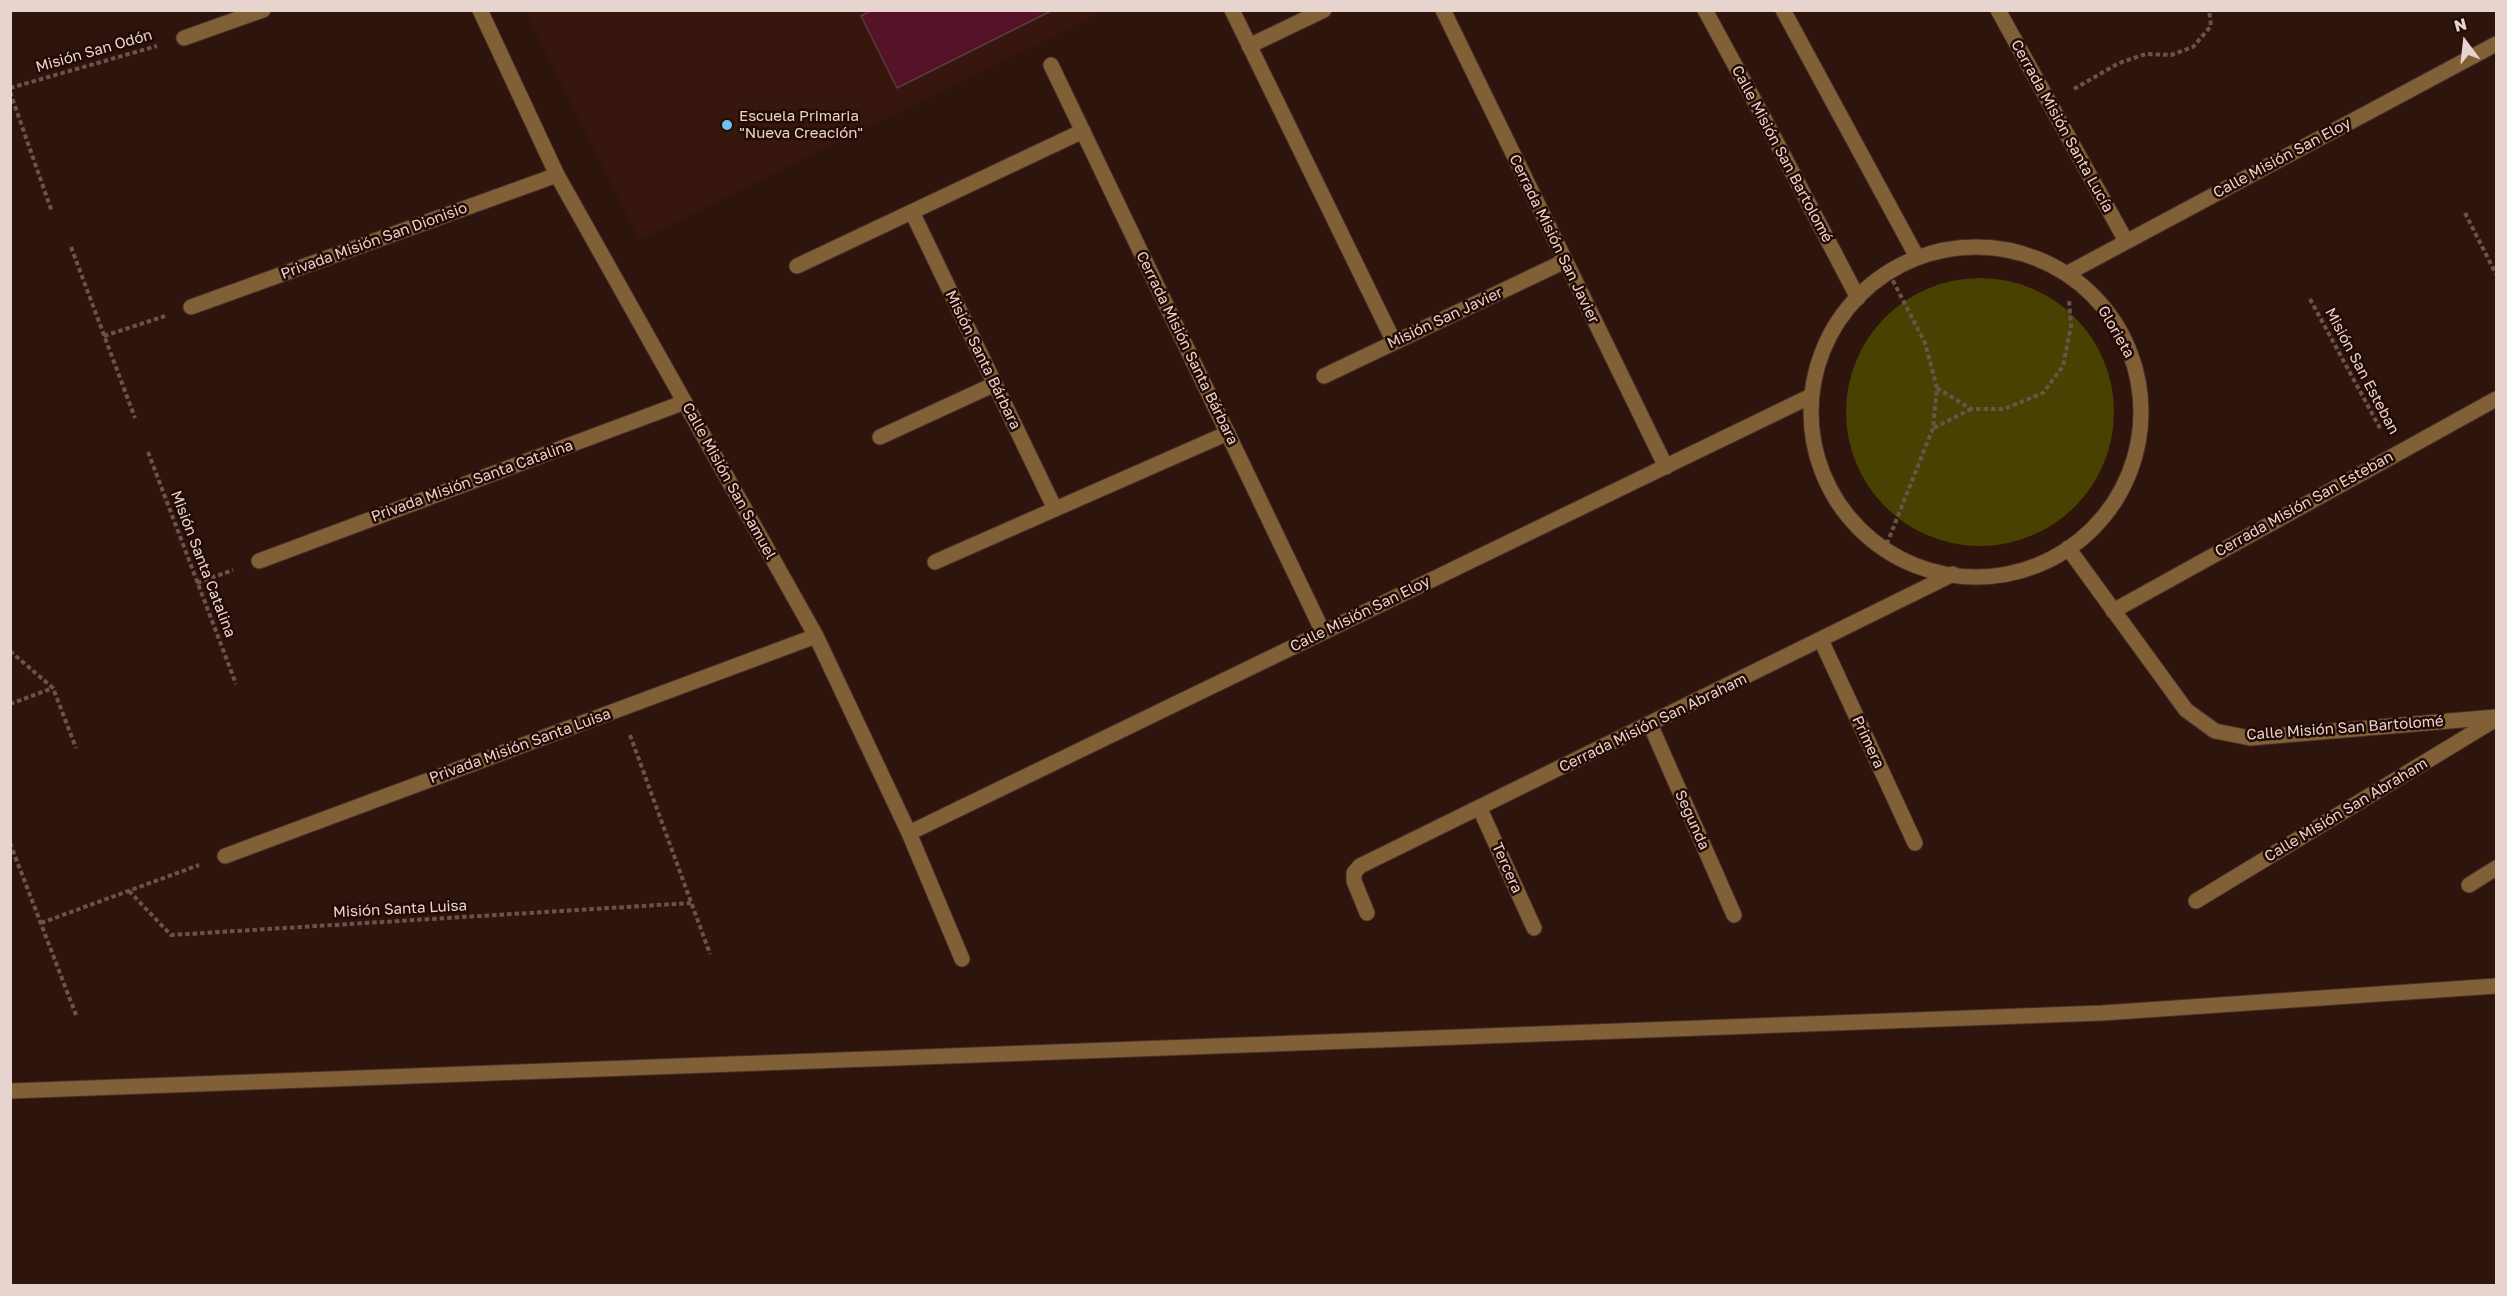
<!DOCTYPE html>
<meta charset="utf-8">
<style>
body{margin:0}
#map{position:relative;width:2507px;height:1296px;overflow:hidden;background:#2d140c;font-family:"Golos Text",sans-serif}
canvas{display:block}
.frame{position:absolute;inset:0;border:12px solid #e7d4ce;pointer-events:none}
.north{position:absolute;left:2435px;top:12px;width:60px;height:60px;-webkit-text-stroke:4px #230b04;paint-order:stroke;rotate:345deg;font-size:16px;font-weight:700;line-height:24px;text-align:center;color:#e7d4ce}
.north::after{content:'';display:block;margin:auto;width:21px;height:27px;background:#e7d4ce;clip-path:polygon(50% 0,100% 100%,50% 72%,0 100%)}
</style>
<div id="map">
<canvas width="2507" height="1296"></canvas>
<div class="frame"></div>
<div class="north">N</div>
</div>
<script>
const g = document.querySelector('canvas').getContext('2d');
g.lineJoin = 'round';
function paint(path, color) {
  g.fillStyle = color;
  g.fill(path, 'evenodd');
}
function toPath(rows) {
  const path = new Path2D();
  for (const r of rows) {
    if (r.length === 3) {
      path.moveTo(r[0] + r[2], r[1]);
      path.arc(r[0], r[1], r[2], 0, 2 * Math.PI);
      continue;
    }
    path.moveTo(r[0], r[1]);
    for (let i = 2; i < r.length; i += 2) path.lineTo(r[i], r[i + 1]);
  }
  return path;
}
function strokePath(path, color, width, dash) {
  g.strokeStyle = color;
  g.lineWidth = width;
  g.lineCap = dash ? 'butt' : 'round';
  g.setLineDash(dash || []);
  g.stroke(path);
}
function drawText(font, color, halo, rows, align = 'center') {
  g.font = font + ' "Golos Text",sans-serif';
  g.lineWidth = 5;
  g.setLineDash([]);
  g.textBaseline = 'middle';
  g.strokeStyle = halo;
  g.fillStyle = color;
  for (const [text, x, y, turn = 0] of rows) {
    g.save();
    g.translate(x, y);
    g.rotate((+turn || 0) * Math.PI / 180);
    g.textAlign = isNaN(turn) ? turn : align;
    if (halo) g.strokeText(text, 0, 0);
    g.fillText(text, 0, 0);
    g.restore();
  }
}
paint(toPath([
 [525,11,1105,11,639,240]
]), '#37170d');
paint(toPath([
 [1980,412,134]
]), '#484101');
const building = toPath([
 [872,10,1053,10,897,88,861,16,872,10]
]);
paint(building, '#551327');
strokePath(building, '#593b41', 1.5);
const minor = toPath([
 [480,10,557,175,816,636,909,833,962,959],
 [1232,10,1394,342],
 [1443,10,1666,467],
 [1705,10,1767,124,1858,298],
 [1783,10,1917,257],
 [1998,10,2126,241],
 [184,38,263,10],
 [1249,46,1324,10],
 [1051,65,1323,632],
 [912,212,1055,509],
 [1976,412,165],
 [797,266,1083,131],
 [2068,273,2496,44],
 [191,307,557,175],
 [1324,376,1565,261],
 [880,437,995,384],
 [2068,548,2186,710,2215,731,2250,738,2496,717],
 [259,561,685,402],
 [935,562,1228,433],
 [2113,611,2496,399],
 [1821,640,1915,843],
 [1650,724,1734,915],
 [1480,809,1534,928],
 [909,833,1811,396],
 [225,856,816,636],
 [2469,885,2496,868],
 [2196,901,2496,719],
 [1367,913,1354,881,1354,873,1360,866,1953,574],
 [10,1091,2102,1013,2496,986]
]);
strokePath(minor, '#472f27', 17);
strokePath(toPath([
 [10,88,157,46],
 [2074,89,2119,63,2146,54,2171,55,2193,47,2211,26,2209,10],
 [10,92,52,212],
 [2465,213,2496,274],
 [71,247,135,418],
 [2310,299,2381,430],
 [104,336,165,316],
 [1937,388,1971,409,2004,409,2043,393,2063,366,2071,326,2069,300],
 [1934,428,1971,409],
 [148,452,236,684],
 [1884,551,1933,428,1937,388,1925,343,1889,273],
 [197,583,233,570],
 [10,651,53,688,76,748],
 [10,704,53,688],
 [630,735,710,954],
 [10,843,76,1015],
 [129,891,171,935,691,903],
 [41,923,199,865]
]), '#6b534c', 4, [4.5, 3]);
strokePath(minor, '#816038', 15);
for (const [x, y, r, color] of [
 [727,125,6,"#72c1f5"]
]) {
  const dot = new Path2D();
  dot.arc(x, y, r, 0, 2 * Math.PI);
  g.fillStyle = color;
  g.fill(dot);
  strokePath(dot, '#230b04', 2);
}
drawText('15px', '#e7d4ce', '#230b04', [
 ["Misión San Odón",94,51,-16],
 ["Cerrada Misión Santa Lucía",2062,126,61],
 ["Calle Misión San Bartolomé",1782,154,62],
 ["Calle Misión San Eloy",2282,158,-28],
 ["Cerrada Misión San Javier",1554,239,64],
 ["Privada Misión San Dionisio",374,241,-20],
 ["Misión San Javier",1445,318,-25],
 ["Glorieta",2116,332,60],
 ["Cerrada Misión Santa Bárbara",1187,348,64],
 ["Misión Santa Bárbara",983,360,64],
 ["Misión San Esteban",2362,371,62],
 ["Privada Misión Santa Catalina",472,481,-20],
 ["Calle Misión San Samuel",729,481,61],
 ["Cerrada Misión San Esteban",2304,504,-29],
 ["Misión Santa Catalina",203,564,69],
 ["Calle Misión San Eloy",1360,614,-26],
 ["Cerrada Misión San Abraham",1653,723,-26],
 ["Calle Misión San Bartolomé",2345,728,-4],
 ["Primera",1868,742,65],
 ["Privada Misión Santa Luisa",520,746,-20],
 ["Calle Misión San Abraham",2346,810,-31],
 ["Segunda",1692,820,66],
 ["Tercera",1507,868,66],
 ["Misión Santa Luisa",400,909,-3]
]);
drawText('15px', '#e7d4ce', '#230b04', [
 ["Escuela Primaria",739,116],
 ["\"Nueva Creación\"",739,133]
], 'left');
</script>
